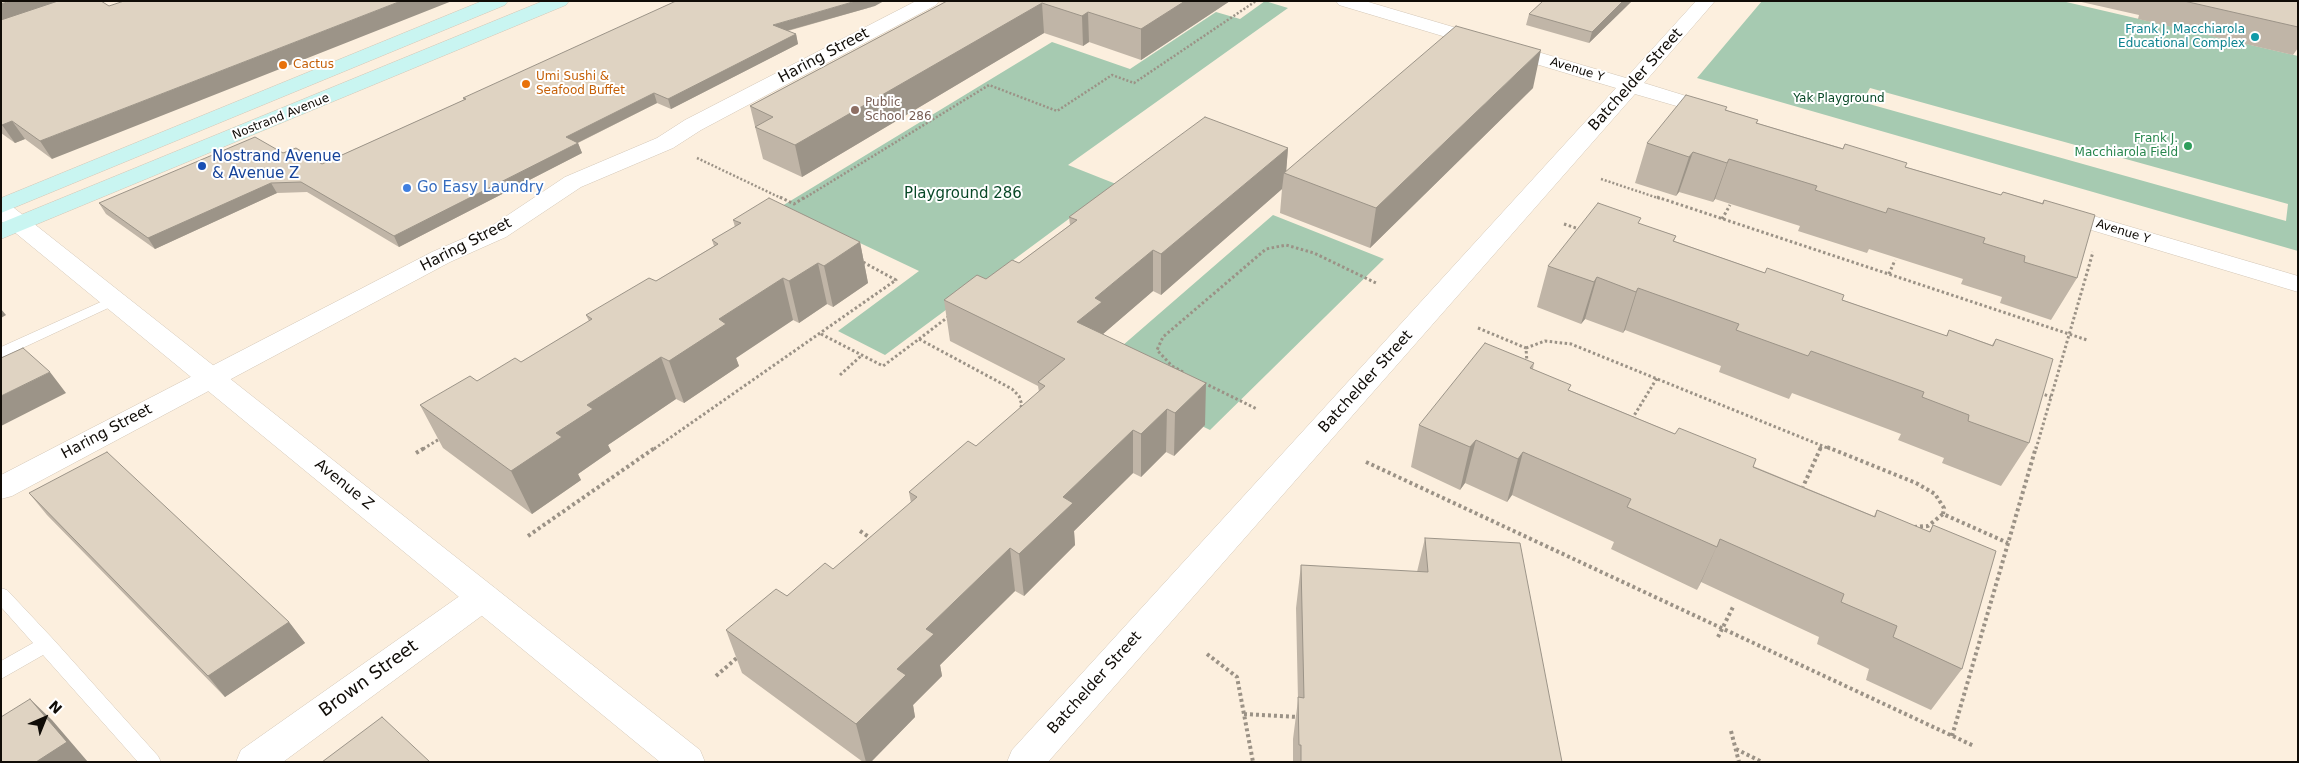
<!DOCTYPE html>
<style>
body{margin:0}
#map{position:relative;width:2299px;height:763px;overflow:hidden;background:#fcefde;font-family:"DejaVu Sans",sans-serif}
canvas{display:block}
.frame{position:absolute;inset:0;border:2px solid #100c07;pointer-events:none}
.north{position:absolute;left:20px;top:693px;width:50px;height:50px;-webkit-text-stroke:4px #fff;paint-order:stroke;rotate:44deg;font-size:14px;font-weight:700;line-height:20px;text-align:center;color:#100c07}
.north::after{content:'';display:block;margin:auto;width:18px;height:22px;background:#100c07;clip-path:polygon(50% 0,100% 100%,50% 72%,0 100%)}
</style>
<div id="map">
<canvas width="2299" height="763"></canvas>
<div class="frame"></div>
<div class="north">N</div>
</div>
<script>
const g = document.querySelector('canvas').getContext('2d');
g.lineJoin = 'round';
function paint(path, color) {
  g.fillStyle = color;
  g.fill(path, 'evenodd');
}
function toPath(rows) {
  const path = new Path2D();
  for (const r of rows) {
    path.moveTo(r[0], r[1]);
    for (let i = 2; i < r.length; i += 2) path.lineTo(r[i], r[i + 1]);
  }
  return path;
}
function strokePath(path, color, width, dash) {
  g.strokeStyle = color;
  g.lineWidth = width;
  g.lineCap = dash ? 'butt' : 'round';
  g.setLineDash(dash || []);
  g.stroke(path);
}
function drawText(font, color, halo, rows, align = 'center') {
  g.font = font + ' "DejaVu Sans",sans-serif';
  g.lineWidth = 4;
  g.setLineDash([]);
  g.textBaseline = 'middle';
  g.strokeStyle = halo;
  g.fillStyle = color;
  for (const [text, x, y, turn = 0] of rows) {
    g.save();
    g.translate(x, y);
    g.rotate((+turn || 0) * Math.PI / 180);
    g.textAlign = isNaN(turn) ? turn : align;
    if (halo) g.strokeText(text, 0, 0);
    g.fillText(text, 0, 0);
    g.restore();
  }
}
paint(toPath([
 [1265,1,1288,8,1068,165,1116,184,885,355,838,331,919,271,782,206,1052,42,1130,69,1216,12,1240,19],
 [1762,1,2062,1,2298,56,2298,251,1697,78],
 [1870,88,2288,204,2286,221,1862,102],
 [1273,215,1384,259,1210,430,1092,372]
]), '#a6cab1');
const service = toPath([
 [114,296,119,297,121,300,119,303,1,358,1,347,114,296],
 [1,588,7,590,53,639,158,756,161,762,138,762,43,655,1,679,1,661,33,643,1,607,1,588]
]);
const minor = toPath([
 [916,1,939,1,936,5,701,130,673,148,581,187,506,237,450,262,12,496,1,499,1,475,432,252,490,227,565,177,657,138,685,120,916,1],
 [1336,1,1365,1,1626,78,1696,1,1715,1,1644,83,1725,108,1728,112,1725,116,1718,118,1635,94,1048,762,1007,762,1012,750,1616,88,1339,5,1336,1],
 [2056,205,2298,276,2298,292,2048,217,2044,212,2048,207,2056,205],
 [483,584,495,588,499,597,495,606,283,762,236,762,241,750,471,588,483,584]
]);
const tertiary = toPath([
 [1,202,9,204,700,750,705,762,660,762,1,221,1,202]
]);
const secondary = toPath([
 [482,1,508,1,505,5,1,213,1,198,482,1],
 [543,1,569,1,566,5,1,239,1,223,543,1]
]);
strokePath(service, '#d3c6b6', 1);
strokePath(minor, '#d3c6b6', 1);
strokePath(tertiary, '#d3c6b6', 1);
strokePath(secondary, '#d3c6b6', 1);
strokePath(toPath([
 [697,158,783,199],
 [1601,179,1661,199],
 [803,199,989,85,1057,111,1112,75,1134,83,1256,1]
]), '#9b9286', 2.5, [2, 2]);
strokePath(toPath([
 [780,197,794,204,805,197],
 [1657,197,2087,340],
 [1722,219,1730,205],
 [1564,224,1582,230],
 [1889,274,1895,260],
 [1478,328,1526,348,1527,363],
 [821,334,883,366,919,339,1012,389,1019,396,1022,405,1020,408],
 [919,339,948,317],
 [1526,348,1545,341,1571,344,1830,449],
 [1183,372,1172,366,1157,350,1163,337,1266,249,1286,245,1314,253,1378,284],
 [840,375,862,355],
 [1204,383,1257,409],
 [2040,393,2051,397],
 [1632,419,1657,378],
 [423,449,441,438],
 [654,449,896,280,861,261],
 [1820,449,1822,445],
 [2036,449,2093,252]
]), '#9b9286', 3, [2.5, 2.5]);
strokePath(toPath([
 [1827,447,1916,483,1935,494,1944,508,1943,514],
 [416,453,426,447],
 [1366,462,1974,746],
 [1802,489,1821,447],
 [1914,527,1928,526,1943,514,2008,543],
 [860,531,872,539],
 [528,536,656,447],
 [1718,637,1734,605],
 [1207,654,1237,677,1253,762],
 [716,676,738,657],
 [1244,714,1298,717],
 [1731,731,1739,762],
 [1952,736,2036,447],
 [1736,749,1762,762]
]), '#9b9286', 4, [3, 3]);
paint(service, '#fff');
paint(minor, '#fff');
paint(tertiary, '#fff');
paint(secondary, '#c9f5f1');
paint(toPath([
 [1,1,52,159,25,139,15,143,1,133],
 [947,1,1230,1,1141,60,1089,42,1083,46,1044,33,802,177,763,159,750,106],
 [1539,1,1632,1,1589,43,1526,25,1529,14,1542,2],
 [2077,1,2298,1,2298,48,2293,55,2138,19,2139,15],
 [875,6,788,31,796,34,798,44,671,109,657,103,578,143,582,153,399,247,307,192,277,193,155,249,106,214,99,203,283,153,322,164,464,100,463,98],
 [1533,88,1370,248,1280,213,1282,189,1161,295,1153,291,1103,334,1205,425,1174,456,1166,452,1141,477,1133,473,1074,531,1075,545,1024,596,1015,591,940,665,942,676,913,705,915,717,871,762,863,762,742,673,726,630,833,569,911,503,909,492,976,446,1039,392,1038,386,950,341,944,300,1019,263,1070,225,1069,217,1288,148,1286,171],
 [1726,110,1758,120,1757,123,2001,195,2003,192,2042,203,2044,200,2077,278,2051,320,2000,303,2002,297,1961,284,1963,279,1869,249,1867,253,1798,231,1800,226,1715,199,1713,202,1679,192,1676,196,1635,183,1647,143],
 [733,220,860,242,868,283,833,307,827,304,799,323,793,320,736,358,739,366,684,403,676,399,608,445,611,451,578,474,581,480,532,514,443,448,420,405,521,362,589,321,586,315,656,281,714,246,712,240,735,227],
 [1640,224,1676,236,1674,241,1946,336,1949,330,1992,345,1996,339,2029,443,2001,486,1942,463,1944,458,1898,440,1901,434,1792,393,1789,399,1719,372,1721,366,1625,330,1623,333,1585,319,1581,324,1537,307,1548,266],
 [1534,363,1533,369,1569,390,1874,516,1877,510,1929,532,1933,525,1962,669,1931,710,1866,680,1869,669,1817,644,1819,637,1701,582,1697,590,1611,549,1614,542,1512,495,1507,502,1465,483,1460,490,1411,467,1419,425],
 [29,493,289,622,305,643,225,697,47,515],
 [1425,538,1562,762,1293,762,1293,739,1298,700,1296,608,1301,565,1417,572]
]), '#c0b5a7');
paint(toPath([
 [10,1,72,1,1,25,1,4],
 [401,1,452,1,52,159,40,141],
 [856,1,884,1,875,6,775,34,773,25],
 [1185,1,1230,1,1141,60,1141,29],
 [1623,1,1632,1,1589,43,1592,32],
 [1042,3,1044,33,802,177,795,145],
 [1088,12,1089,42,1083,46,1082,16],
 [796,34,798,44,671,109,668,99],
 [1541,50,1533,88,1370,248,1376,208],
 [654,93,657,103,569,147,566,137],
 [12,121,25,139,15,143,2,125],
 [578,143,582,153,399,247,394,236],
 [1288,148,1286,174,1284,173,1282,189,1161,295,1161,254],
 [1693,152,1679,192,1676,196,1689,157],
 [1729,159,1715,199,1713,202,1727,163],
 [271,183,277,193,155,249,148,238],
 [860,242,868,283,833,307,824,266],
 [1153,250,1153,291,1103,334,1104,343,1077,322,1095,298],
 [818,263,827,304,799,323,789,281],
 [1597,277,1585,319,1581,324,1594,282],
 [783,278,793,320,736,358,739,366,684,403,669,361,719,319],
 [1638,288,1625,330,1623,333,1636,292],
 [1,309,6,315,1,318],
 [661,357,676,399,608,445,611,451,578,474,581,480,532,514,511,471,556,433,587,405],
 [50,372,66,393,1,426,1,396],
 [1206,383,1205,425,1174,456,1175,413],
 [1167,409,1166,452,1141,477,1141,434],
 [1133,430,1133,473,1074,531,1075,545,1024,596,1019,554,1063,497],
 [1476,440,1465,483,1460,490,1470,447],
 [1523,452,1512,495,1507,502,1518,459],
 [1720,539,1701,582,1697,590],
 [1010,548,1015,591,940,665,942,676,913,705,915,717,871,762,866,762,856,724,897,669,926,629],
 [289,622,305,643,225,697,208,676],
 [30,699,52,720,88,762,36,762]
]), '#9c9488');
const building = toPath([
 [1,1,10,1,1,4,1,1],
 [58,1,101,1,109,6,124,1,401,1,40,141,12,121,2,125,1,124,1,20,58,1],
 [676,1,856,1,773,25,796,34,668,99,654,93,566,137,578,143,394,236,301,182,271,183,148,238,99,203,255,137,283,153,296,148,322,164,466,99,463,98,676,1],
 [947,1,1185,1,1141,29,1088,12,1082,16,1042,3,795,145,755,127,773,117,750,106,947,1],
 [1543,1,1623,1,1592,32,1529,14,1543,1],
 [2184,1,2298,1,2298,27,2184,1],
 [1456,26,1541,50,1376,208,1284,173,1456,26],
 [1686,95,1727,107,1725,110,1758,120,1756,123,1843,149,1845,144,1907,163,1905,167,2001,195,2003,192,2043,204,2044,200,2095,215,2077,278,2024,262,2025,256,1983,243,1985,238,1888,208,1886,213,1815,190,1817,186,1729,159,1727,163,1693,152,1689,157,1647,143,1686,95],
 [1205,117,1288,148,1161,254,1153,250,1095,298,1102,302,1077,322,1206,383,1175,413,1167,409,1141,434,1133,430,1063,497,1073,503,1019,554,1010,548,926,629,934,634,897,669,906,675,856,724,726,630,776,589,787,596,825,563,833,569,917,497,909,492,968,441,976,446,1045,386,1038,382,1065,359,944,300,977,275,986,279,1012,260,1019,263,1077,220,1069,217,1205,117],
 [769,198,860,242,824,266,818,263,789,281,783,278,719,319,726,324,669,361,661,357,587,405,593,409,556,433,562,437,511,471,420,405,470,376,477,381,515,358,521,362,592,319,586,315,649,278,656,281,718,244,712,240,741,223,733,220,769,198],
 [1598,203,1641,218,1638,223,1676,236,1673,241,1765,273,1767,268,1844,295,1842,300,1947,336,1949,330,1993,346,1996,339,2053,359,2029,443,1968,421,1969,415,1922,397,1924,392,1811,351,1808,356,1736,330,1739,324,1638,288,1636,292,1597,277,1594,282,1548,266,1598,203],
 [1485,343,1534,363,1530,368,1571,385,1568,390,1675,434,1679,428,1756,459,1753,467,1875,517,1877,510,1930,532,1933,525,1996,551,1962,669,1893,637,1897,626,1841,602,1844,594,1720,539,1717,547,1627,507,1631,499,1523,452,1518,459,1476,440,1470,447,1419,425,1485,343],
 [23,348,50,372,1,396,1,358,23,348],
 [107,452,289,622,208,676,29,493,107,452],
 [1425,538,1520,543,1562,762,1301,762,1301,745,1299,745,1298,697,1304,698,1301,565,1428,572,1425,538],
 [30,699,67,742,36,762,1,762,1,717,30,699],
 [382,717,430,762,322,762,382,717]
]);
paint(building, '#dfd3c2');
strokePath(building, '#9c9488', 1);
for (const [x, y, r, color] of [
 [2255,37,5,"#0f9aa8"],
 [283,65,5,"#e8710a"],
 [526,84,5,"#e8710a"],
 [855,110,5,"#8d6e63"],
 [2188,146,5,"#2e9e5b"],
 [202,166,5,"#1a4fb4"],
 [407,188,5,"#3f7fe0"]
]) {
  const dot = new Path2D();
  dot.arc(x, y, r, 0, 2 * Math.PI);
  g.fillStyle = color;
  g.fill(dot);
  strokePath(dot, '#fff', 2);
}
drawText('12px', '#0d838f', '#fff', [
 ["Frank J. Macchiarola",2245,30],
 ["Educational Complex",2245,44]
], 'right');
drawText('12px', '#c56008', '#fff', [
 ["Cactus",293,65],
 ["Umi Sushi &",536,77],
 ["Seafood Buffet",536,91]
], 'left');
drawText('12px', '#100c07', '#fff', [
 ["Avenue Y",1577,70,17],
 ["Nostrand Avenue",281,117,-22],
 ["Avenue Y",2123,232,17]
]);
drawText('12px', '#084827', '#fff', [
 ["Yak Playground",1839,99]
]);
drawText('12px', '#785e54', '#fff', [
 ["Public",865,103],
 ["School 286",865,117]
], 'left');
drawText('12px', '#27864d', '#fff', [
 ["Frank J.",2178,139],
 ["Macchiarola Field",2178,153]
], 'right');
drawText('15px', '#100c07', '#fff', [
 ["Haring Street",824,56,-28],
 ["Batchelder Street",1636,80,-48],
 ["Haring Street",466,245,-27],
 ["Batchelder Street",1366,382,-48],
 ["Haring Street",107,432,-28],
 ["Avenue Z",344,485,39],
 ["Batchelder Street",1095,683,-48]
]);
drawText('15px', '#164399', '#fff', [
 ["Nostrand Avenue",212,157],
 ["& Avenue Z",212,174]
], 'left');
drawText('15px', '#366cbe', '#fff', [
 ["Go Easy Laundry",417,188]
], 'left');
drawText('15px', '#084827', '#fff', [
 ["Playground 286",963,194]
]);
drawText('18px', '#100c07', '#fff', [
 ["Brown Street",369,679,-36]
]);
</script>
